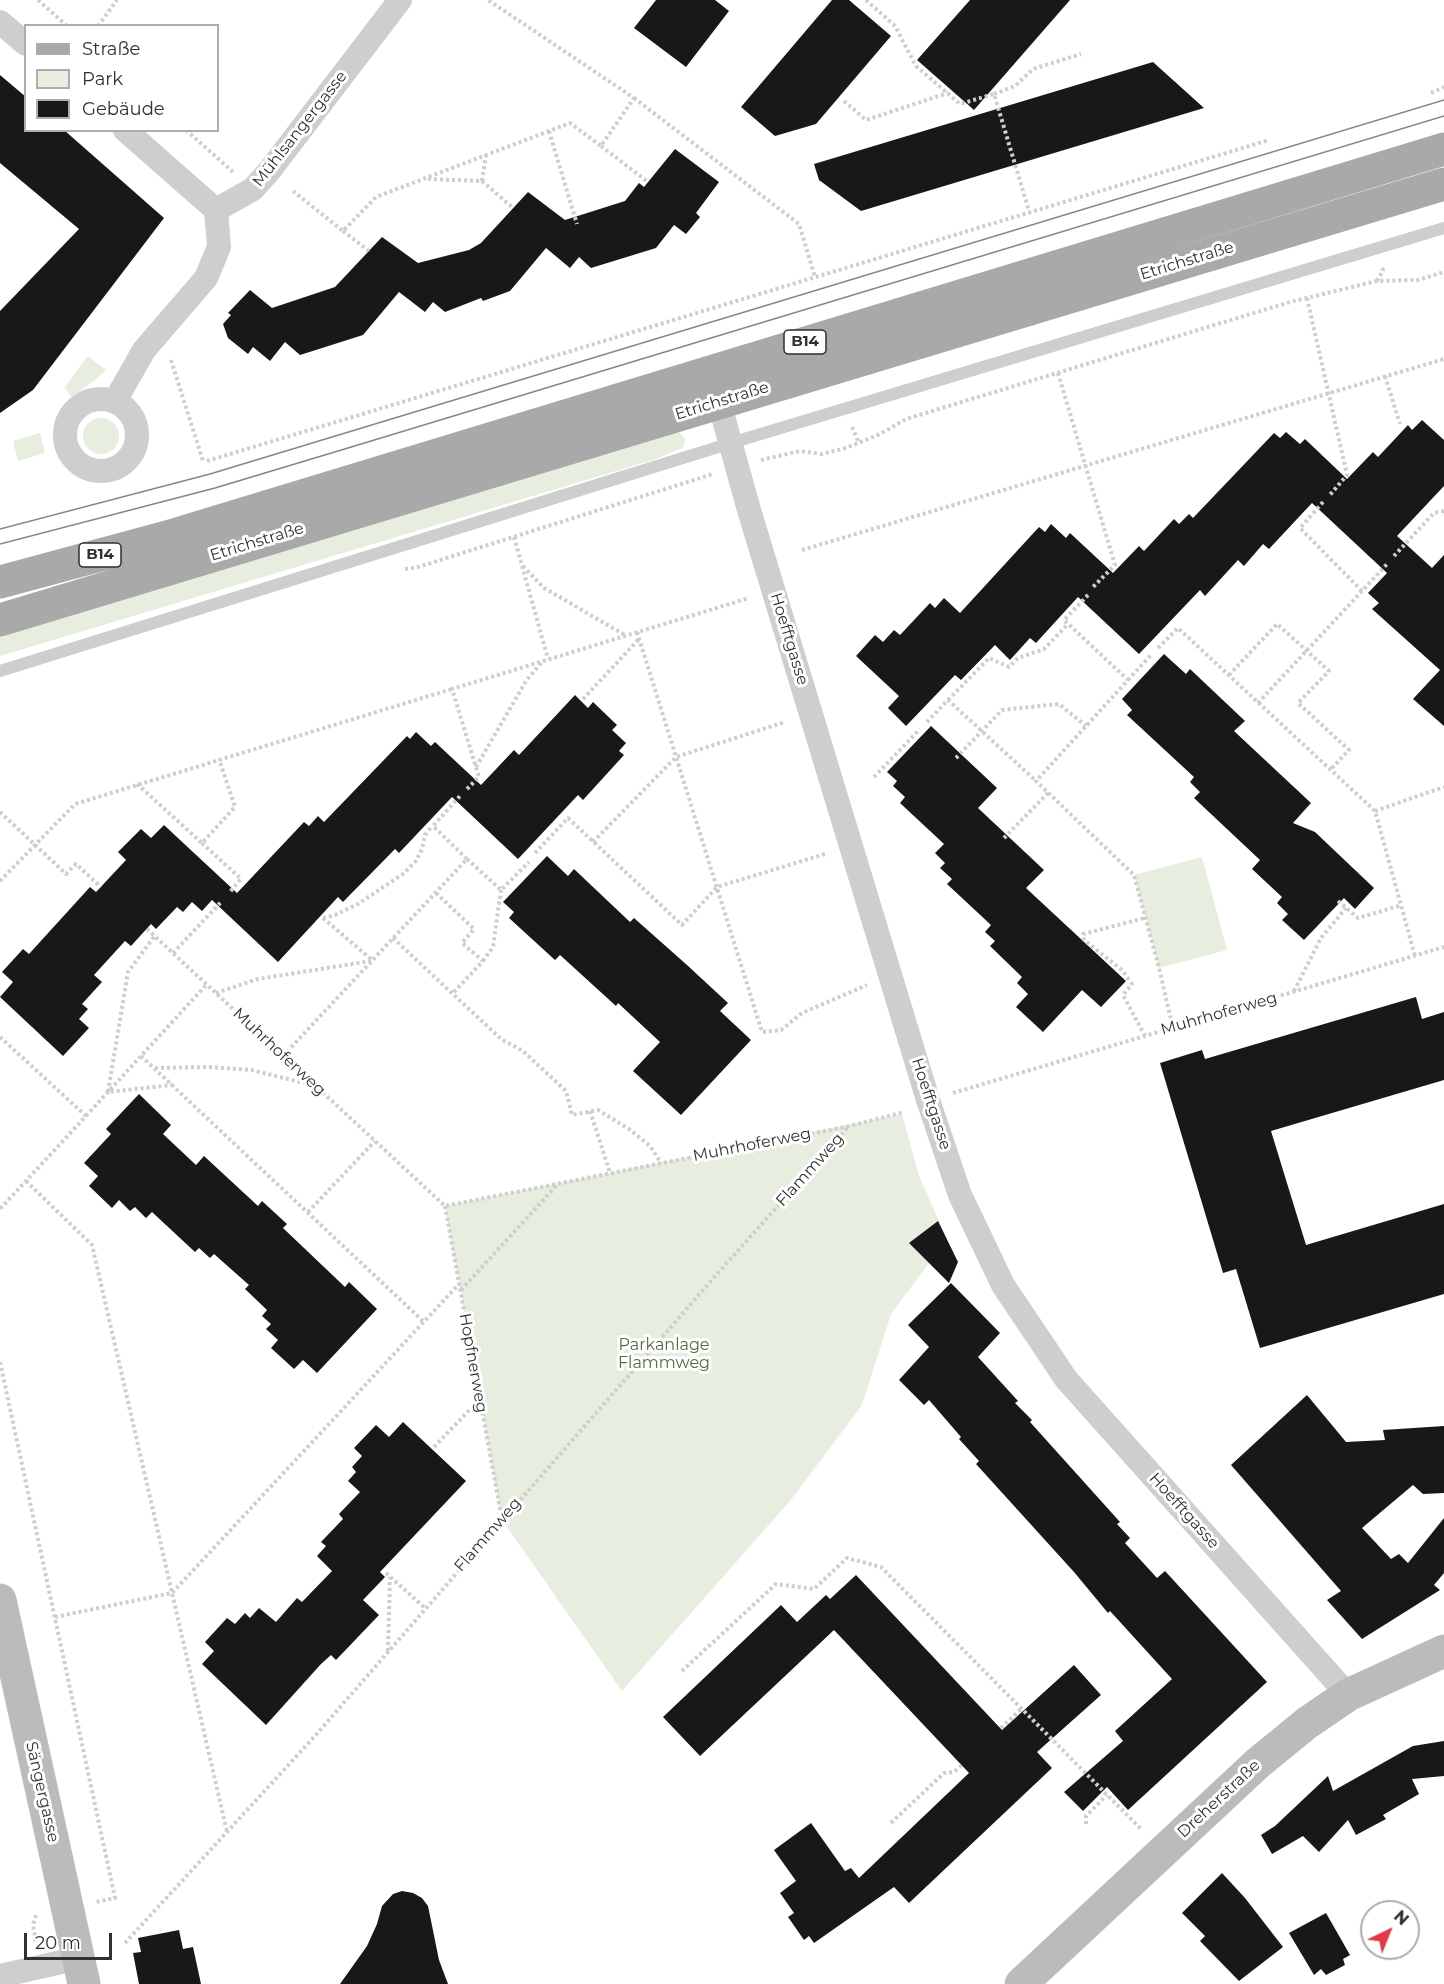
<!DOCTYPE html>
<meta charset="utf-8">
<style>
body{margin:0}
#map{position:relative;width:1444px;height:1984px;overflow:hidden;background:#fff;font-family:Montserrat,sans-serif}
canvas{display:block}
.legend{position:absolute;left:24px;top:24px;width:195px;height:108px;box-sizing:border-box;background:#fff;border:2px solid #adadad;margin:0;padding:8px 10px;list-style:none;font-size:18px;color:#313131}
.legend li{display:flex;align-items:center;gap:12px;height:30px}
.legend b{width:30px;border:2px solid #adadad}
.north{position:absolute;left:1360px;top:1900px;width:60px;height:60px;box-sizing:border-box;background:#fff;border:2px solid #adadad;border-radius:50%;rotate:43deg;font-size:16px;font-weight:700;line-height:24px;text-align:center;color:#313131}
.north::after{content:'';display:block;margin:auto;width:21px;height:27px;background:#e13946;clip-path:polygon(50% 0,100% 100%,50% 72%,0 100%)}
.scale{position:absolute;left:24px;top:1933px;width:88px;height:27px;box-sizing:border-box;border:3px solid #313131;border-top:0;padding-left:8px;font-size:18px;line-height:21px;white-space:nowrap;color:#313131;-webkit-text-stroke:4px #fff;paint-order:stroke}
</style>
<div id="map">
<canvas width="1444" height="1984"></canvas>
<ul class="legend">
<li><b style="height:8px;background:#a9a9a9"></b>Straße</li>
<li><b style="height:16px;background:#e7eddf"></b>Park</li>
<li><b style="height:16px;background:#181818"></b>Gebäude</li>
</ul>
<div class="north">N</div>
<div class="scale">20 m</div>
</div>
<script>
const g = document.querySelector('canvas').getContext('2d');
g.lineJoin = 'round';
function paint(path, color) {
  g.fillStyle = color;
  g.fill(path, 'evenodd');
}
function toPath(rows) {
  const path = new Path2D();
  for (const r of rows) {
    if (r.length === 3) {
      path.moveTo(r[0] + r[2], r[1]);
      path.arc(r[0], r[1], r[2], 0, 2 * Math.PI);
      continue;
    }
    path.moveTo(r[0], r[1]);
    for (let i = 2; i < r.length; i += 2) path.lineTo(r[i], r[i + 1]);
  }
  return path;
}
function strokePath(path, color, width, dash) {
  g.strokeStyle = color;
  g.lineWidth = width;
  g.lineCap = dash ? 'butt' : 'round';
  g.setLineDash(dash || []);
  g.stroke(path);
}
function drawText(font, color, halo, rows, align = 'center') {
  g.font = font + ' Montserrat,sans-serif';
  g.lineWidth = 6;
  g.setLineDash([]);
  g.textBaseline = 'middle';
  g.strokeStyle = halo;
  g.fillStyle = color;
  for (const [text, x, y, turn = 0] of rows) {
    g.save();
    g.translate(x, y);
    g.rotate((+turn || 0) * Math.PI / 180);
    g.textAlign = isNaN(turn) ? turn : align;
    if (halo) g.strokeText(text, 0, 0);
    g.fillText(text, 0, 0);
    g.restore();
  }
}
paint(toPath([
 [88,356,106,370,94,381,71,397,65,387],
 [101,436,18],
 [674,432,679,432,685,439,685,443,682,448,656,459,0,656,0,636],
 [40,433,45,453,18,461,13,441],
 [1202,857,1227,950,1159,968,1134,875],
 [902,1114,919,1176,947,1239,891,1314,862,1405,790,1501,622,1691,502,1520,445,1206]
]), '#e7eddf');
paint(toPath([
 [656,0,715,0,729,11,686,67,634,28],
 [832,0,849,0,891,36,816,124,775,136,741,107],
 [970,0,1070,0,974,110,917,60],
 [1153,62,1204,108,861,211,819,180,814,164],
 [0,75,26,97,26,130,64,130,164,218,33,390,0,413,0,311,79,229,0,163],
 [675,149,719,182,696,213,700,217,686,234,674,225,656,248,591,268,579,257,570,268,546,248,510,291,483,301,481,298,445,312,433,302,425,312,399,292,363,335,300,355,285,342,270,361,253,347,248,354,228,338,223,324,231,315,228,313,250,290,272,308,335,287,382,237,418,263,469,250,481,243,528,192,565,220,625,201,639,183,644,187],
 [1422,420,1444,440,1444,486,1397,536,1432,568,1444,555,1444,726,1413,699,1440,670,1372,609,1379,603,1368,593,1387,573,1312,503,1269,549,1263,544,1244,566,1238,560,1205,596,1200,590,1139,654,1078,597,1036,643,1030,638,1010,660,995,645,961,680,955,675,906,726,888,708,899,696,856,656,875,635,883,642,894,630,900,635,930,603,935,608,944,598,960,613,1039,527,1045,532,1051,524,1066,538,1070,533,1113,573,1139,546,1144,551,1174,519,1179,524,1189,514,1193,518,1274,433,1280,438,1286,432,1300,444,1305,439,1347,479,1373,452,1378,457,1408,425,1412,430],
 [1164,654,1186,674,1190,669,1245,721,1234,731,1311,803,1293,823,1315,832,1374,888,1355,909,1344,898,1304,940,1282,920,1288,914,1277,903,1282,897,1252,869,1260,860,1194,798,1200,792,1190,782,1194,777,1127,715,1132,710,1122,699],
 [575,695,588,708,593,702,617,725,612,730,626,743,619,751,624,755,583,800,578,795,518,859,452,797,399,853,395,849,343,902,338,897,278,962,212,900,202,911,192,902,183,912,177,907,156,929,151,924,131,946,125,941,94,975,102,982,82,1004,88,1009,79,1019,89,1028,63,1056,0,997,13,982,2,972,23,949,29,954,90,887,96,892,126,860,118,852,141,829,151,838,164,825,237,893,304,822,309,826,318,816,324,822,407,736,410,739,416,732,431,746,435,742,481,785,514,750,519,755],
 [931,726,997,788,978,808,1044,870,1026,888,1126,981,1101,1007,1082,990,1043,1032,1016,1007,1028,994,1017,983,1022,977,990,946,995,941,985,932,991,925,947,884,952,879,940,868,945,863,935,853,944,844,900,803,905,797,893,786,897,781,887,772],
 [547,856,568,876,574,869,630,922,634,918,687,965,728,1003,720,1011,751,1040,681,1115,633,1071,660,1042,618,1003,616,1006,560,955,555,960,509,918,514,912,503,902],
 [1416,997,1422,1019,1444,1012,1444,1080,1271,1131,1306,1245,1444,1204,1444,1294,1260,1348,1236,1269,1223,1273,1160,1063,1202,1050,1205,1059],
 [139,1094,171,1125,163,1134,196,1165,204,1156,258,1206,262,1201,287,1224,283,1228,345,1287,349,1282,377,1309,317,1373,303,1360,294,1369,271,1348,278,1340,266,1329,271,1324,262,1316,267,1310,245,1289,249,1285,214,1254,210,1258,199,1248,195,1252,152,1212,146,1218,135,1207,130,1211,119,1200,112,1208,89,1186,98,1176,84,1163,111,1134,106,1129],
 [938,1221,958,1262,949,1283,909,1243],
 [951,1283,1000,1333,978,1357,1018,1401,1015,1403,1032,1420,1030,1422,1120,1522,1117,1524,1130,1538,1125,1543,1157,1578,1165,1571,1267,1682,1128,1810,1107,1787,1083,1811,1064,1792,1123,1741,1115,1731,1172,1679,1110,1611,1108,1613,1074,1572,976,1464,979,1461,959,1439,961,1437,929,1400,924,1405,899,1380,929,1347,908,1325],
 [1307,1395,1346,1442,1385,1440,1383,1430,1444,1426,1444,1493,1423,1494,1413,1485,1362,1528,1391,1559,1399,1554,1408,1563,1444,1518,1444,1573,1434,1585,1440,1590,1362,1639,1327,1600,1341,1591,1231,1465],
 [403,1422,466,1481,380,1572,385,1577,363,1600,379,1615,336,1660,331,1655,321,1664,266,1725,202,1664,214,1651,205,1642,227,1618,235,1624,245,1613,250,1618,259,1608,276,1622,297,1598,302,1602,332,1571,317,1556,326,1546,321,1542,343,1519,339,1514,360,1492,348,1481,356,1472,352,1467,362,1456,354,1448,376,1425,389,1437],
 [856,1575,1002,1730,1074,1665,1101,1695,1037,1752,1052,1768,909,1903,894,1887,814,1943,809,1936,804,1940,788,1917,794,1913,780,1893,796,1881,774,1850,811,1823,845,1871,851,1868,859,1878,969,1773,834,1630,700,1756,663,1717,781,1605,797,1622,826,1595,830,1599],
 [1444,1741,1444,1776,1412,1779,1419,1794,1383,1815,1386,1819,1356,1835,1348,1820,1319,1852,1303,1836,1272,1854,1261,1835,1275,1826,1328,1776,1333,1791,1413,1746],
 [1222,1873,1245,1898,1283,1947,1239,1981,1200,1941,1205,1936,1182,1913],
 [402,1891,413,1893,422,1898,428,1906,439,1960,448,1984,340,1984,367,1946,377,1924,382,1906,393,1894],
 [1326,1913,1350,1955,1343,1959,1345,1965,1326,1975,1321,1969,1314,1975,1289,1933],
 [179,1930,183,1949,193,1947,201,1984,139,1984,133,1953,141,1952,138,1938]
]), '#181818');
strokePath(toPath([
 [38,0,67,26],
 [866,0,895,26,916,66,960,104,994,94,1029,211],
 [98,26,117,0],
 [1431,93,1444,87],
 [994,94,1015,86,1033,69,1081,54],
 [634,98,799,224,815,277],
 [844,101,866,120,948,93],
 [186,130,233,172],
 [549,131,577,224],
 [601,146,648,182],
 [428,179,482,181,513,208],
 [482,181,486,155],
 [293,191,343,231,376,197,570,123,601,146,634,98,488,0],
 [343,231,369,251],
 [1377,281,1383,270,1382,268],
 [1307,298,1347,475,1329,496],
 [171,360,203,461],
 [1058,373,1115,565,1093,587],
 [1385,376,1400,424],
 [852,427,859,443],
 [761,460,800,451,822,454,846,448,880,434,906,419,1290,302,1377,281,1418,280,1444,272],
 [207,461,1269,140],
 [1323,502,1300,528,1362,591],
 [514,537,548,659],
 [802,550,1444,359],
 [1394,556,1434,513,1444,511],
 [523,566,544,588,625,635],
 [405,569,418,567,713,474],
 [1088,595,1064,620,1128,680,1036,781,1134,875,1159,968,1173,1028],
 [637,632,762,1032,781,1030,802,1013,867,985],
 [1158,648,1178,628,1375,811,1415,956],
 [1229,675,1277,624,1307,651,1329,671,1298,703,1349,750,1331,769],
 [1128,680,1151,655],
 [583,699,639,639],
 [948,700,989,658,1009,667,1018,658,1044,649,1068,624],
 [1258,703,1388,563],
 [927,722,948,700,1036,781],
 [956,758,1002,710,1059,704,1086,726],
 [476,767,526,681,542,662],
 [874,777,920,729],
 [137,784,202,843,235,807,219,759],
 [467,789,479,777,452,689,749,598],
 [1375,811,1444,787],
 [0,812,66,874,76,864,101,887],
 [1004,838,1048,793],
 [593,842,676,757,785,722],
 [202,843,241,879,229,893],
 [535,853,568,818,682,925,717,887,825,854],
 [467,859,501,890,529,862],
 [0,881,75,804,452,689],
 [436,893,474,929,462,943,483,961,452,994],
 [1338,901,1358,918,1402,905],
 [323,918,335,915,358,904,403,874,416,861,422,849,425,835,432,826],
 [323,918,372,960],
 [147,929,445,1206,850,1126,904,1112],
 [154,937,128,972,108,1092,172,1085],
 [393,938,501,1039,523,1051,566,1091,572,1115,598,1110,629,1129,650,1146,661,1163],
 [173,953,222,901],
 [483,961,493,947,501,890],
 [1294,991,1321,938,1346,908],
 [216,993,258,979,371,961],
 [1145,1036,1123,995,1132,984,1122,970,1084,940,1083,934,1145,918],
 [0,1037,86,1116,0,1209],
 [141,1056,424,1322],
 [283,1056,467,859,433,826,460,796],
 [155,1068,208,1067,251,1070,313,1085],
 [953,1093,1444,947],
 [590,1111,610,1173],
 [86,1116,207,984],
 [26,1181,92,1245,227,1832],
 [445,1206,502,1520],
 [308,1212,375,1141],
 [461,1290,557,1185],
 [0,1362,115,1898,96,1902],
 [434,1447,479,1400],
 [386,1573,425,1608],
 [55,1617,172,1593,459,1284],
 [388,1651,390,1577],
 [682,1671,776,1584,814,1589,847,1558,881,1567,1142,1830],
 [1001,1728,1021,1709],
 [891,1823,944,1773,954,1772,962,1765],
 [1086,1824,1086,1816,1107,1795],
 [36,1915,33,1925,36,1942],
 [125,1943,315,1736,710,1282,849,1126]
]), '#cecece', 4, [3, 3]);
strokePath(toPath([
 [0,671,731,443,1444,228]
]), '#cecece', 12);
strokePath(toPath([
 [0,22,26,44],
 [125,130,216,210],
 [101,435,36],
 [115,401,144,350,206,278,219,247,216,210,253,189,270,170,400,0],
 [719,402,749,510,928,1100,960,1195,1003,1285,1066,1379,1348,1695],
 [0,1976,79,1958]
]), '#cecece', 24);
strokePath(toPath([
 [0,1600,84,1984],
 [1021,1984,1258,1763,1307,1723,1348,1695,1444,1651]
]), '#bbb', 33);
strokePath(toPath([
 [0,582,167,537,1444,149],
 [0,620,1444,184]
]), '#a9a9a9', 33);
strokePath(toPath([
 [0,529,210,474,1444,100],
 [0,544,215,488,338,451,1444,116]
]), '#868686', 1.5);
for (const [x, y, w] of [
 [805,342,42],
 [100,555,42]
]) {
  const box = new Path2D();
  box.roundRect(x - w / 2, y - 12, w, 24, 4.5);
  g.fillStyle = '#fff';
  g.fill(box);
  strokePath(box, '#313131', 1.5);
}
drawText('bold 15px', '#313131', null, [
 ["B14",805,342],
 ["B14",100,555]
]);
drawText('16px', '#313131', '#fff', [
 ["Mühlsangergasse",300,129,-52],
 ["Etrichstraße",1187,261,-17],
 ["Etrichstraße",722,401,-17],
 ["Etrichstraße",257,542,-17],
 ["Hoefftgasse",789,639,73],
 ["Muhrhoferweg",1219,1014,-16],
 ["Muhrhoferweg",279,1052,43],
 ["Hoefftgasse",931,1104,72],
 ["Muhrhoferweg",752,1145,-11],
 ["Flammweg",810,1170,-48],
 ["Hopfnerweg",473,1363,80],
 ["Hoefftgasse",1184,1511,48],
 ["Flammweg",488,1535,-49],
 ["Sängergasse",42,1792,77],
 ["Dreherstraße",1219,1799,-43]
]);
drawText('16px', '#546c3e', '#fff', [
 ["Parkanlage",664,1345],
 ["Flammweg",664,1363]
]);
</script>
